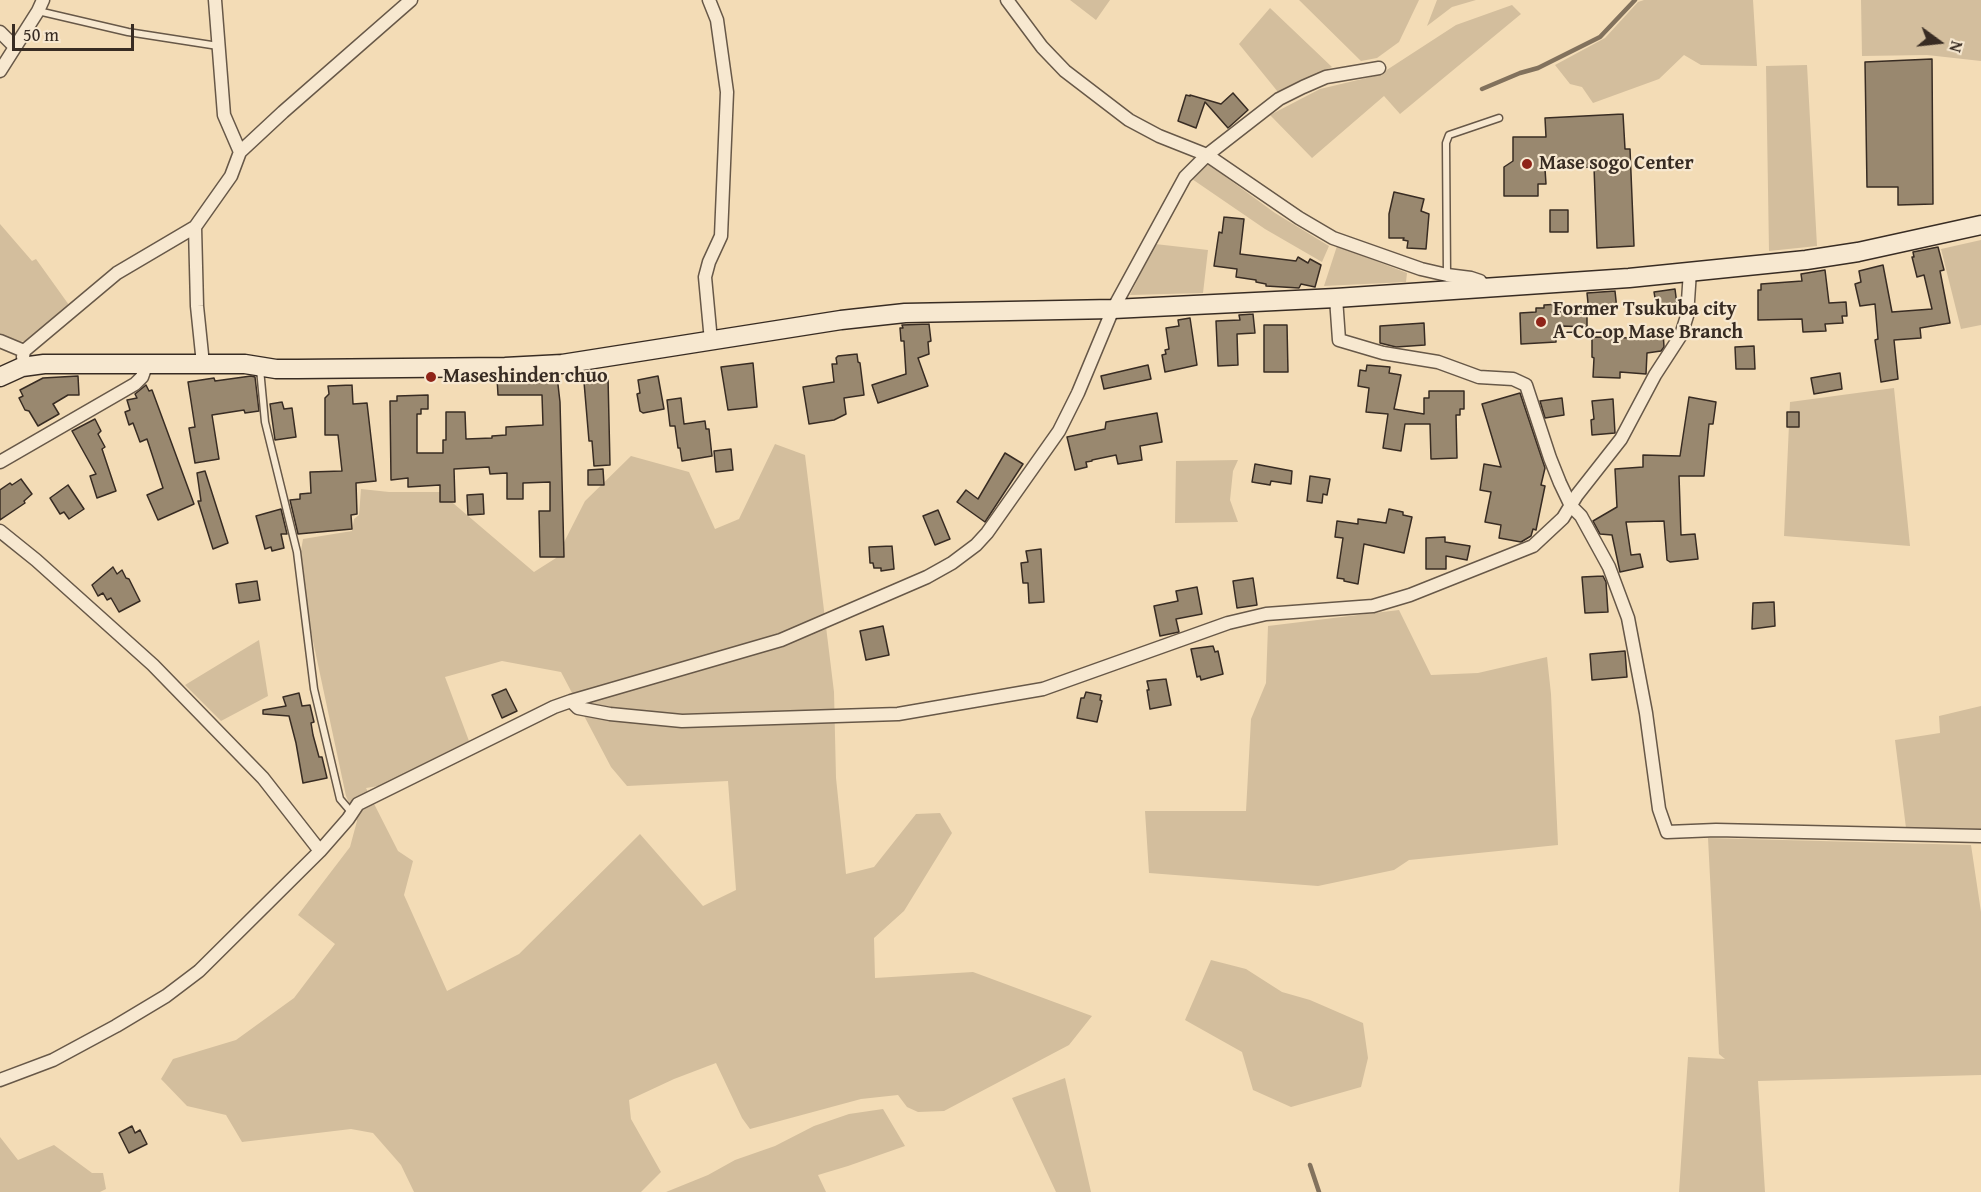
<!DOCTYPE html>
<style>
body{margin:0}
#map{position:relative;width:1981px;height:1192px;overflow:hidden;background:#f3dcb6;font-family:"Gentium Book Plus",serif}
canvas{display:block}
.north{position:absolute;left:1909px;top:12px;width:60px;height:60px;-webkit-text-stroke:4px #f7e8d0;paint-order:stroke;rotate:105deg;font-size:16px;font-weight:700;line-height:24px;text-align:center;color:#382c23}
.north::after{content:'';display:block;margin:auto;width:21px;height:27px;background:#382c23;clip-path:polygon(50% 0,100% 100%,50% 72%,0 100%)}
.scale{position:absolute;left:12px;top:24px;width:122px;height:27px;box-sizing:border-box;border:3px solid #382c23;border-top:0;padding-left:8px;font-size:18px;line-height:21px;white-space:nowrap;color:#382c23;-webkit-text-stroke:4px #f7e8d0;paint-order:stroke}
</style>
<div id="map">
<canvas width="1981" height="1192"></canvas>
<div class="north">N</div>
<div class="scale">50 m</div>
</div>
<script>
const g = document.querySelector('canvas').getContext('2d');
g.lineJoin = 'round';
function paint(path, color) {
  g.fillStyle = color;
  g.fill(path, 'evenodd');
}
function toPath(rows) {
  const path = new Path2D();
  for (const r of rows) {
    path.moveTo(r[0], r[1]);
    for (let i = 2; i < r.length; i += 2) path.lineTo(r[i], r[i + 1]);
  }
  return path;
}
function strokePath(path, color, width, dash) {
  g.strokeStyle = color;
  g.lineWidth = width;
  g.lineCap = dash ? 'butt' : 'round';
  g.setLineDash(dash || []);
  g.stroke(path);
}
function drawText(font, color, halo, rows, align = 'center') {
  g.font = font + ' "Gentium Book Plus",serif';
  g.lineWidth = 4.5;
  g.setLineDash([]);
  g.textBaseline = 'middle';
  g.strokeStyle = halo;
  g.fillStyle = color;
  for (const [text, x, y, turn = 0] of rows) {
    g.save();
    g.translate(x, y);
    g.rotate((+turn || 0) * Math.PI / 180);
    g.textAlign = isNaN(turn) ? turn : align;
    if (halo) g.strokeText(text, 0, 0);
    g.fillText(text, 0, 0);
    g.restore();
  }
}
paint(toPath([
 [1070,0,1110,0,1096,20],
 [1299,0,1419,0,1399,42,1377,58,1361,61],
 [1437,0,1476,0,1452,7,1427,26],
 [1644,0,1753,0,1757,66,1701,65,1684,55,1659,79,1593,103,1582,87,1570,84,1555,65,1605,38,1638,2],
 [1861,0,1981,0,1981,61,1927,55,1862,56],
 [1512,5,1521,14,1400,114,1384,96,1312,158,1270,115,1320,89,1379,75,1456,25],
 [1270,8,1332,67,1278,92,1239,44],
 [1807,65,1817,246,1769,251,1766,66],
 [1208,164,1275,213,1329,246,1322,262,1265,229,1192,179],
 [0,224,32,261,36,259,69,305,28,341,15,342,0,336],
 [1981,240,1981,325,1961,329,1941,249],
 [1155,244,1208,250,1203,293,1130,295],
 [1337,246,1407,273,1406,282,1324,286],
 [1894,388,1910,546,1784,536,1790,402],
 [775,444,805,455,834,692,836,778,846,874,874,867,916,814,940,813,952,833,904,911,874,938,875,978,973,972,1092,1016,1069,1045,944,1111,918,1112,907,1107,898,1095,861,1099,750,1129,742,1118,716,1063,674,1079,629,1100,631,1119,661,1172,641,1192,414,1192,401,1165,373,1133,351,1129,242,1142,226,1115,187,1106,161,1079,173,1059,236,1040,294,998,335,944,298,915,350,847,357,821,346,796,310,627,301,551,303,539,352,531,354,519,359,515,361,489,389,492,440,492,534,572,556,558,585,501,631,456,689,472,715,529,739,519],
 [502,661,561,672,611,767,627,786,728,781,736,890,703,906,640,834,519,954,447,991,404,895,413,861,398,851,366,788,379,786,469,741,445,677],
 [1238,460,1233,471,1230,500,1238,522,1175,523,1176,461],
 [1399,610,1431,675,1478,673,1547,657,1551,694,1558,845,1409,860,1394,870,1318,886,1149,873,1145,811,1246,811,1251,719,1266,683,1268,626],
 [259,640,268,696,221,721,185,685],
 [1981,706,1981,830,1906,828,1895,740,1940,733,1939,716],
 [1708,838,1971,845,1981,912,1981,1075,1758,1081,1765,1192,1679,1192,1688,1057,1725,1059,1719,1054],
 [1211,960,1246,969,1282,992,1310,1000,1363,1023,1368,1058,1361,1087,1291,1107,1253,1090,1242,1052,1185,1020],
 [1065,1078,1091,1192,1056,1192,1012,1098],
 [883,1109,905,1146,848,1166,818,1175,826,1192,666,1192,708,1175,735,1160,775,1146,814,1126,849,1114],
 [0,1137,18,1160,54,1145,92,1173,103,1173,106,1189,100,1192,0,1192]
]), '#d3be9d');
strokePath(toPath([
 [1482,89,1520,73,1538,68,1600,37,1635,0],
 [1310,1165,1319,1192]
]), '#82725d', 4.5);
const building = toPath([
 [1932,59,1933,204,1898,205,1898,187,1867,187,1865,62,1932,59],
 [1233,93,1248,110,1228,128,1205,102,1196,128,1178,121,1186,95,1190,96,1190,95,1221,104,1233,93],
 [1623,114,1625,149,1630,149,1634,246,1597,248,1594,167,1545,169,1546,184,1538,184,1538,196,1504,196,1504,167,1513,161,1513,137,1546,137,1545,118,1623,114],
 [1394,192,1424,199,1421,211,1429,214,1426,249,1407,248,1408,241,1403,240,1404,238,1389,238,1389,214,1394,192],
 [1550,210,1568,210,1568,232,1550,232,1550,210],
 [1224,217,1244,219,1240,254,1296,261,1298,257,1308,263,1310,259,1321,265,1315,287,1301,284,1299,288,1266,286,1266,284,1256,282,1256,280,1236,277,1237,269,1214,266,1219,232,1222,233,1224,217],
 [1938,247,1944,270,1940,271,1950,323,1920,328,1921,338,1894,340,1898,379,1881,382,1875,340,1878,339,1875,304,1860,306,1855,284,1861,282,1859,271,1883,265,1892,312,1932,309,1924,275,1917,277,1912,257,1914,257,1913,252,1938,247],
 [1825,270,1829,303,1846,302,1847,316,1842,316,1843,323,1825,324,1826,331,1803,332,1802,319,1758,320,1758,290,1761,290,1761,284,1802,281,1801,274,1825,270],
 [1675,289,1678,313,1658,316,1654,292,1675,289],
 [1615,291,1617,310,1589,313,1587,293,1615,291],
 [1560,304,1561,312,1587,313,1587,327,1562,326,1562,331,1556,332,1556,342,1521,344,1520,313,1536,312,1536,308,1544,308,1544,305,1560,304],
 [1253,314,1255,333,1237,334,1238,365,1218,366,1216,321,1240,320,1239,315,1253,314],
 [1190,318,1197,365,1165,372,1162,355,1166,354,1165,350,1169,349,1166,328,1179,326,1178,320,1190,318],
 [1424,323,1425,345,1396,347,1380,343,1380,326,1424,323],
 [929,324,931,341,928,342,929,354,918,358,928,386,878,403,872,385,906,374,904,341,901,341,900,328,903,328,902,325,929,324],
 [1264,325,1287,325,1288,372,1264,372,1264,325],
 [1663,331,1664,347,1661,351,1647,353,1646,374,1620,372,1620,378,1593,377,1594,358,1592,357,1592,337,1632,338,1632,334,1663,331],
 [1754,346,1755,369,1736,369,1735,347,1754,346],
 [857,354,858,362,860,363,864,395,844,398,846,414,834,420,809,424,803,387,834,382,832,364,837,364,836,358,838,356,857,354],
 [753,363,757,407,728,410,721,367,753,363],
 [1148,365,1151,379,1104,389,1101,376,1148,365],
 [1367,365,1390,367,1389,373,1401,375,1394,409,1424,414,1424,398,1429,398,1429,391,1464,391,1464,409,1460,409,1460,415,1456,415,1457,458,1431,459,1430,424,1405,424,1401,451,1383,448,1388,414,1366,412,1369,388,1358,386,1360,370,1366,371,1367,365],
 [1840,373,1842,389,1814,394,1811,378,1840,373],
 [78,376,79,395,68,395,53,404,59,414,38,426,29,411,25,410,19,398,23,396,20,390,43,378,78,376],
 [251,376,255,377,259,411,245,413,244,410,212,415,219,459,195,463,189,428,195,427,188,382,214,378,215,381,251,376],
 [557,376,560,402,564,557,540,557,539,511,550,511,550,482,523,483,523,499,507,499,507,473,490,474,489,467,454,469,455,502,440,502,440,485,408,487,408,478,391,480,390,401,397,401,397,396,428,395,428,409,421,409,421,414,417,414,417,453,443,453,443,440,446,440,446,412,465,412,466,439,492,438,492,436,506,435,506,427,543,425,542,395,498,395,497,378,557,376],
 [658,376,664,409,643,413,640,411,637,394,640,393,638,380,658,376],
 [608,377,610,465,594,466,592,441,589,441,584,382,595,381,595,378,608,377],
 [146,385,149,391,152,390,194,504,158,520,147,495,163,488,147,439,140,442,133,423,129,425,125,412,130,410,127,400,137,398,135,394,146,385],
 [352,385,353,404,367,403,376,481,356,483,357,514,351,515,352,529,298,534,290,500,300,499,300,494,311,493,310,472,342,471,338,435,325,435,325,398,329,394,328,386,352,385],
 [1520,393,1545,468,1541,485,1545,486,1536,530,1533,529,1531,536,1521,542,1499,538,1501,525,1485,522,1491,492,1480,490,1484,464,1501,467,1482,404,1520,393],
 [1689,397,1716,402,1713,424,1709,424,1704,476,1679,476,1681,535,1695,534,1698,559,1670,562,1667,560,1664,521,1626,522,1631,555,1640,554,1643,567,1620,572,1612,535,1600,534,1593,521,1617,507,1615,469,1643,467,1643,455,1680,456,1689,397],
 [681,398,684,424,705,421,706,429,709,429,712,456,682,461,680,448,678,448,675,426,670,426,667,400,681,398],
 [1562,398,1564,415,1545,418,1540,401,1562,398],
 [1613,399,1615,433,1592,435,1591,420,1594,419,1592,401,1613,399],
 [282,402,284,409,292,408,296,437,275,440,270,404,282,402],
 [1787,412,1799,412,1799,427,1787,427,1787,412],
 [1157,413,1162,442,1140,446,1142,460,1118,464,1116,455,1092,460,1092,461,1086,462,1087,467,1075,470,1067,437,1105,429,1106,422,1157,413],
 [95,419,101,431,98,434,105,447,102,449,116,491,97,498,90,476,96,474,72,431,95,419],
 [731,449,733,470,716,472,714,451,731,449],
 [1005,453,1023,464,985,522,957,502,966,490,978,499,1005,453],
 [1255,464,1292,471,1291,484,1271,481,1270,485,1252,482,1255,464],
 [603,469,604,485,588,485,588,470,603,469],
 [205,471,228,543,213,549,198,501,201,501,197,473,205,471],
 [1310,476,1330,479,1327,495,1323,494,1322,503,1307,501,1310,476],
 [21,479,32,494,24,501,25,503,0,520,0,490,10,483,12,485,21,479],
 [68,485,84,509,69,519,64,512,60,514,50,498,68,485],
 [483,494,484,514,468,515,467,495,483,494],
 [281,509,287,534,281,534,284,548,272,551,271,547,265,549,256,516,281,509],
 [1389,509,1403,512,1403,515,1412,517,1404,553,1364,544,1358,584,1344,581,1344,579,1337,578,1343,538,1335,537,1337,521,1358,524,1358,519,1386,523,1389,509],
 [938,510,950,539,935,545,923,516,938,510],
 [1445,537,1445,542,1470,546,1467,560,1446,556,1446,569,1426,569,1426,538,1445,537],
 [892,546,894,569,881,571,881,568,874,568,873,563,870,563,869,547,892,546],
 [1041,549,1044,602,1029,603,1028,583,1023,583,1021,563,1028,562,1026,551,1041,549],
 [113,567,117,574,122,570,126,578,129,579,140,601,119,612,111,598,107,600,103,593,98,596,92,585,113,567],
 [1603,576,1606,582,1608,612,1585,613,1582,577,1603,576],
 [1253,578,1257,605,1237,608,1233,581,1253,578],
 [257,581,260,600,239,603,236,584,257,581],
 [1197,587,1202,614,1176,619,1179,632,1160,636,1154,606,1178,601,1176,591,1197,587],
 [1774,602,1775,626,1752,629,1753,603,1774,602],
 [883,626,889,655,866,660,860,631,883,626],
 [1213,646,1215,652,1218,651,1223,674,1201,680,1200,676,1197,677,1191,649,1213,646],
 [1625,651,1627,677,1592,680,1590,654,1625,651],
 [1166,679,1171,705,1150,709,1147,690,1149,690,1147,681,1166,679],
 [506,689,517,711,502,718,492,695,506,689],
 [1086,692,1101,695,1100,700,1102,701,1097,722,1077,718,1081,698,1084,698,1086,692],
 [299,693,302,706,310,705,314,722,311,723,313,735,319,757,322,757,327,778,303,783,296,743,289,716,263,714,263,710,286,706,283,697,299,693],
 [132,1126,135,1133,140,1130,147,1144,129,1153,119,1133,132,1126]
]);
paint(building, '#99886f');
strokePath(building, '#382c23', 1.5);
const lane = toPath([
 [38,11,128,32,218,46],
 [1447,275,1446,143,1449,135,1499,118],
 [260,369,265,422,297,552,314,689,340,799,352,813]
]);
const street = toPath([
 [215,0,224,115,240,152],
 [709,0,717,20,727,92,721,236,709,262,705,277,711,341],
 [1007,0,1042,47,1065,71,1129,120,1159,136,1207,155,1299,218,1333,238,1421,269,1447,275,1471,278,1480,281,1486,289],
 [0,32,15,47],
 [0,71,38,11,43,0],
 [195,227,197,306,203,364],
 [1336,298,1339,340,1383,353,1438,362,1479,377,1513,379,1526,385,1550,458,1560,483,1571,506,1581,516,1609,567,1628,618,1646,713,1659,809,1667,832,1716,830,1981,836],
 [0,341,24,351,23,357],
 [24,351,117,273,195,227,231,176,240,152,283,112,411,0],
 [0,462,135,384,142,377,147,363],
 [0,531,36,560,153,665,263,778,320,851],
 [571,701,578,708,610,714,682,721,898,714,1043,689,1228,623,1266,614,1373,606,1410,595,1533,546,1563,518,1577,495,1621,439,1655,375,1681,335,1687,316,1690,271],
 [0,1080,53,1060,116,1026,166,996,199,971,320,851,348,819,358,804,554,707,571,701,781,640,927,577,952,563,976,545,987,533,1059,431,1078,393,1113,309,1185,177,1207,155,1279,99,1303,87,1326,77,1379,68]
]);
const secondary = toPath([
 [0,377,22,367,44,364,245,364,276,369,298,369,505,367,562,364,841,320,905,313,1113,309,1336,298,1629,278,1806,260,1858,252,1981,225]
]);
strokePath(lane, '#675848', 9);
strokePath(street, '#675848', 15);
strokePath(secondary, '#382c23', 21);
strokePath(lane, '#f7e8d0', 6);
strokePath(street, '#f7e8d0', 12);
strokePath(secondary, '#f7e8d0', 18);
for (const [x, y, r, color] of [
 [1527,164,6,"#8f2418"],
 [1541,322,6,"#8f2418"],
 [431,377,6,"#8f2418"]
]) {
  const dot = new Path2D();
  dot.arc(x, y, r, 0, 2 * Math.PI);
  g.fillStyle = color;
  g.fill(dot);
  strokePath(dot, '#f7e8d0', 2);
}
drawText('bold 20px', '#382c23', '#f7e8d0', [
 ["Mase sogo Center",1539,164],
 ["Former Tsukuba city",1553,310],
 ["A-Co-op Mase Branch",1553,333],
 ["Maseshinden chuo",443,377]
], 'left');
</script>
